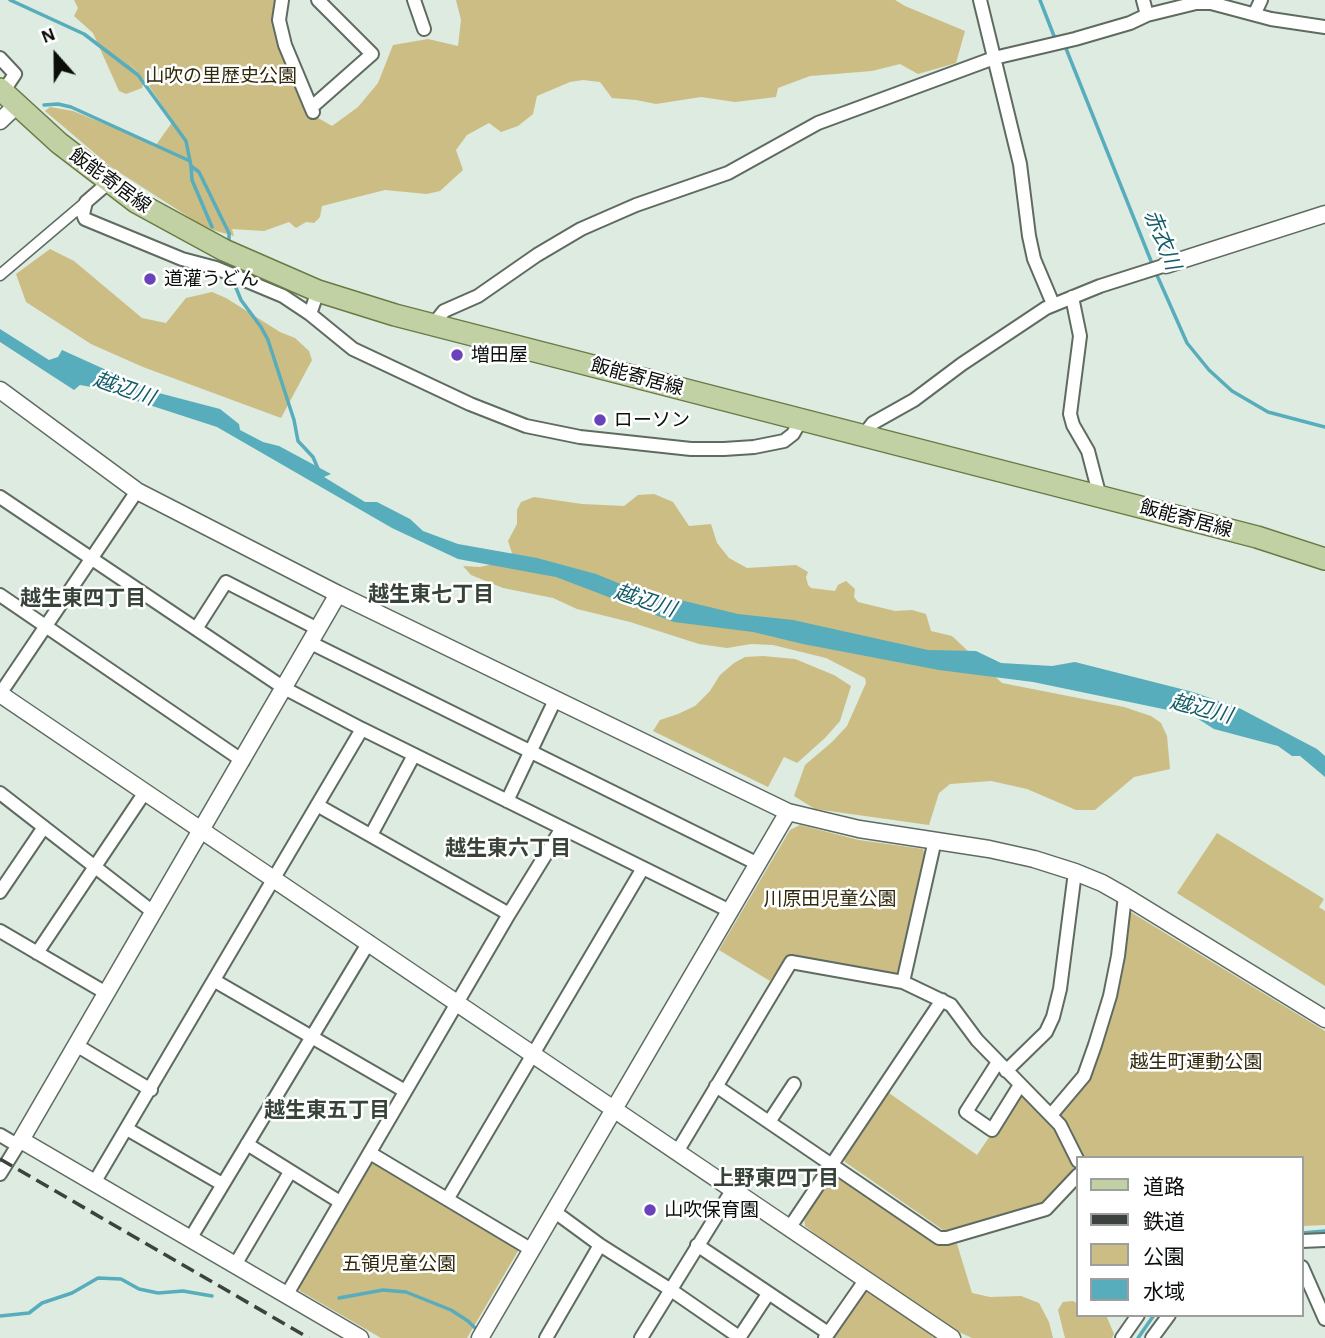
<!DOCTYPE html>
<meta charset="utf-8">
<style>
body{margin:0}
#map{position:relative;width:1325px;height:1338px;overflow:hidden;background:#ddebe0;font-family:"Alegreya Sans","Noto Sans JP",sans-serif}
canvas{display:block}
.legend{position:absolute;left:1076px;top:1156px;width:228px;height:161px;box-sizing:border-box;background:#fff;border:2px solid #9d9f9e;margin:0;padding:9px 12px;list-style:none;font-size:21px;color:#0b0f0c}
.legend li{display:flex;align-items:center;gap:14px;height:35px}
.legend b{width:35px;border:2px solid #9d9f9e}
.north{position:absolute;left:21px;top:21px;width:70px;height:70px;-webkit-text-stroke:5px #fff;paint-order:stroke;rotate:339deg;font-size:19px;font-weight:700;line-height:28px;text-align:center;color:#0b0f0c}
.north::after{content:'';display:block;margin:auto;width:24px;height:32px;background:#0b0f0c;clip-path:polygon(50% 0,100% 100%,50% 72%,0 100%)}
</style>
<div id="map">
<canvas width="1325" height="1338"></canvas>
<ul class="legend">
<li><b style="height:9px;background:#c2d1a3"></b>道路</li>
<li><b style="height:9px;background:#3c423e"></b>鉄道</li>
<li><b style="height:19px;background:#cbbd84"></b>公園</li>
<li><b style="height:19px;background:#57adbb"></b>水域</li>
</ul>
<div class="north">N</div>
</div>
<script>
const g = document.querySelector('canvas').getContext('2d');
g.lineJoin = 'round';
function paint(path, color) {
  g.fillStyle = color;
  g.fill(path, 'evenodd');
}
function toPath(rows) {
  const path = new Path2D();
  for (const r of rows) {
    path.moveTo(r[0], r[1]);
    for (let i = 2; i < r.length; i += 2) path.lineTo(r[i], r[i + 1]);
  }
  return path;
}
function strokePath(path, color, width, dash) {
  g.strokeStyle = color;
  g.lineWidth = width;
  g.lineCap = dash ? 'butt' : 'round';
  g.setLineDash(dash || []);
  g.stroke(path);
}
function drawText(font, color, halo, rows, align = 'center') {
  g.font = font + ' "Alegreya Sans","Noto Sans JP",sans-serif';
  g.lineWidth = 5;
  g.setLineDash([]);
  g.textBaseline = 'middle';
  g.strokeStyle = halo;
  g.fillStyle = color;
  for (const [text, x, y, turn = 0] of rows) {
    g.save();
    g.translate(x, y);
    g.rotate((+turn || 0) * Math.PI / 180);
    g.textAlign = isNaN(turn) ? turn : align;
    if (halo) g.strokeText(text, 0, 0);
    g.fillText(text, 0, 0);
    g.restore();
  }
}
paint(toPath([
 [74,0,277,0,274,27,283,57,295,80,306,111,332,126,358,107,378,83,393,45,428,39,458,46,461,20,456,0,895,0,905,6,965,31,956,63,918,74,900,64,872,71,810,76,778,88,776,97,735,102,701,97,656,104,636,100,612,98,600,82,583,80,570,82,537,96,533,114,518,126,501,132,489,123,467,135,456,150,463,170,440,191,427,194,385,190,322,206,320,217,314,223,306,222,296,228,289,222,264,231,232,229,234,236,213,230,195,221,111,167,45,111,50,107,73,111,156,145,173,121,149,86,124,56,144,81,142,88,126,94,119,91,93,33,74,16,78,8],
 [50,249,74,261,142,318,166,323,186,298,212,292,226,298,280,332,295,338,309,351,312,360,281,418,143,367,91,344,26,302,16,274],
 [654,494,673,502,689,526,711,524,717,543,729,558,747,568,796,565,808,572,806,577,808,585,811,588,835,591,838,585,846,581,855,589,854,597,858,602,895,611,912,610,926,614,931,631,952,636,1002,683,1124,707,1151,716,1161,723,1167,736,1170,769,1134,777,1095,810,1076,810,1027,789,991,781,950,784,939,793,929,825,815,809,794,796,805,765,832,742,847,726,866,683,865,678,826,658,773,645,751,644,727,648,699,644,630,622,577,609,553,598,503,588,471,575,463,566,480,567,498,563,512,553,508,541,517,524,517,510,521,502,534,497,582,504,624,506,638,495],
 [763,656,795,659,834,675,851,686,840,721,825,738,797,763,784,757,768,787,653,731,660,720,678,714,695,706,710,691,720,675,734,663,745,657],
 [800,825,859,840,923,849,925,855,900,971,895,975,788,956,770,981,719,950,790,830],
 [1217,833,1324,899,1319,907,1325,911,1325,986,1177,893],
 [1129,911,1325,1031,1325,1225,1302,1226,1302,1158,1083,1158,1070,1127,1060,1119,1061,1114,1079,1094,1086,1080,1115,997,1123,965],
 [889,1093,977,1155,1018,1095,1025,1097,1058,1131,1075,1171,1046,1203,949,1232,943,1230,845,1162,844,1157],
 [370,1164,374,1164,516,1247,518,1251,467,1338,381,1338,300,1291,298,1286],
 [837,1180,847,1180,940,1245,957,1244,972,1293,990,1297,1021,1296,1039,1303,1049,1322,1053,1338,972,1338,953,1329,929,1314,824,1241,805,1226,804,1217,823,1190],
 [871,1291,915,1324,935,1338,831,1338,862,1292],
 [1073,1301,1078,1304,1078,1315,1106,1315,1114,1334,1112,1338,1065,1338,1058,1310,1063,1302]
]), '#cbbd84');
paint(toPath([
 [0,329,49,360,58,357,62,350,155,392,220,409,239,424,240,430,263,442,279,446,331,474,324,477,365,502,377,502,410,519,423,531,458,544,537,558,596,574,648,595,672,598,738,614,793,620,928,650,976,651,1001,663,1052,666,1075,662,1193,692,1241,709,1317,749,1325,756,1325,777,1300,756,1292,756,1278,746,1214,729,1192,715,1033,682,939,670,803,644,753,632,674,622,556,577,458,559,392,528,217,427,97,388,80,385,74,390,0,342]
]), '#57adbb');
strokePath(toPath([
 [10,0,84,34,138,75,186,141,191,166,199,172,222,219,229,233,229,246],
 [1040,0,1054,36,1060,39],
 [1065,46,1153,266],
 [44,105,58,104,71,107,190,161],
 [191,166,192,180,212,227],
 [1156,273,1187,343,1209,370,1232,391,1268,412,1325,427],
 [232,278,241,300,261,327,268,340,294,420,298,441,313,457,319,471],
 [1302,1233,1325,1231],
 [339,1298,383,1290,406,1292,451,1310,468,1321,479,1332],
 [0,1316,29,1313,42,1303,72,1293,98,1278,121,1279,139,1289,158,1293,183,1291,212,1296],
 [1138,1338,1154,1315]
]), '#57adbb', 3.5);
const pedestrian = toPath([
 [0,275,86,202]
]);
const minor = toPath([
 [282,0,279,20,285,45,313,112],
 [414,0,424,29],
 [980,0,1020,164,1029,236,1034,259,1053,304],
 [1143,0,1147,15],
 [1255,13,1261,0],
 [0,58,15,74,3,92],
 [313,106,372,54,318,0],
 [108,183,86,202,83,214,85,219,182,259,216,268,283,296,310,314],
 [318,291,310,314,353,349,470,404,526,426,580,437,691,449,724,449,754,447,784,441,793,434,801,420],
 [1072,297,1080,336,1070,414,1073,425,1088,451,1100,497],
 [433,325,444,311,478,296,537,255,581,229,636,205,728,173,818,123,994,58,1075,39,1130,23,1147,15,1196,3,1211,3,1271,19,1325,27],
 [863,436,873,423,914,400,962,364,1046,308,1100,286,1166,265],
 [0,497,284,688,362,729,730,911],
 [0,595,243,761],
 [196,629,226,582,318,629],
 [311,643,758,864],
 [0,694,137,491],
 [0,793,153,912],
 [507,801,555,700],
 [317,805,509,914],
 [371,835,414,755],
 [0,892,44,827],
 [0,931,106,993],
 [37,953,145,792],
 [215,981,405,1091],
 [903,982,935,840],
 [76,1045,151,1090],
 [998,1062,966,1112,992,1130,1020,1085],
 [1006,1071,1046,1032,1053,1017,1060,989,1075,872],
 [716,1086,939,1238,947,1238,1046,1209,1078,1175],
 [1051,1115,1084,1076,1095,1045,1110,996,1118,956,1125,896],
 [769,1122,794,1084],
 [127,1129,222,1184],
 [0,1135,17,1145],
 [247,1144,340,1202],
 [677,1152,791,962,903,982,951,1005,977,1040,1060,1125,1078,1161],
 [370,1153,532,1250],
 [0,1174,21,1140],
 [94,1183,362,729],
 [448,1198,643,868],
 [555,1212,600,1245,671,1290,739,1337],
 [790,1227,942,1000],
 [190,1239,369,942],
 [1302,1241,1325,1240],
 [697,1245,828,1333],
 [235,1265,290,1172],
 [1302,1267,1325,1319],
 [287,1294,509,914,562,828],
 [546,1338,600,1245],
 [641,1338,733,1189],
 [739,1338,768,1294],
 [825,1338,866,1279],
 [1122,1338,1138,1315],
 [1152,1338,1169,1315]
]);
const tertiary = toPath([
 [0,121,17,105],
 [1166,265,1325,214],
 [0,390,137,491,338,594,788,812,859,829,989,849,1034,859,1075,872,1102,883,1125,896,1325,1019],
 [338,594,21,1140,360,1338],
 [0,694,952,1338],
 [480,1338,788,812]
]);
const primary = toPath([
 [0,89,59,143,136,202,224,250,318,291,395,315,1257,537,1325,559]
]);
strokePath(pedestrian, '#5f6b61', 13);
strokePath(minor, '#5f6b61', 16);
strokePath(tertiary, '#5f6b61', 19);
strokePath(primary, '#687a46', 24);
strokePath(pedestrian, '#fff', 10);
strokePath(minor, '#fff', 12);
strokePath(tertiary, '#fff', 16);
strokePath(primary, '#c2d1a3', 21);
strokePath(toPath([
 [0,1159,309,1338]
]), '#3c423e', 3.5, [14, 7]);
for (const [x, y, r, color] of [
 [150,279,7,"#6a43bb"],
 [457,355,7,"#6a43bb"],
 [600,420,7,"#6a43bb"],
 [650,1210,7,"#6a43bb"]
]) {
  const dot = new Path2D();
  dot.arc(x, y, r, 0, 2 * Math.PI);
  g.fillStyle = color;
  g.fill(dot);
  strokePath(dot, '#fff', 2.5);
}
drawText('19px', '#30290b', '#fff', [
 ["山吹の里歴史公園",221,76],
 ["川原田児童公園",830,899],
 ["越生町運動公園",1196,1062],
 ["五領児童公園",399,1264]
]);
drawText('19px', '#0b0f0c', '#fff', [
 ["飯能寄居線",110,181,36],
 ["飯能寄居線",637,377,15],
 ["飯能寄居線",1186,519,15]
]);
drawText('19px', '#0b0f0c', '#fff', [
 ["道灌うどん",164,279],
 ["増田屋",471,355],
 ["ローソン",614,420],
 ["山吹保育園",664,1210]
], 'left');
drawText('italic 21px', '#135d67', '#fff', [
 ["赤衣川",1162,240,68],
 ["越辺川",124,389,19],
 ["越辺川",645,601,18],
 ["越辺川",1201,709,14]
]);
drawText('bold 21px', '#374239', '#fff', [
 ["越生東七丁目",431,595],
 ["越生東四丁目",83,599],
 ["越生東六丁目",508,849],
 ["越生東五丁目",327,1111],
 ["上野東四丁目",776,1179]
]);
</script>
